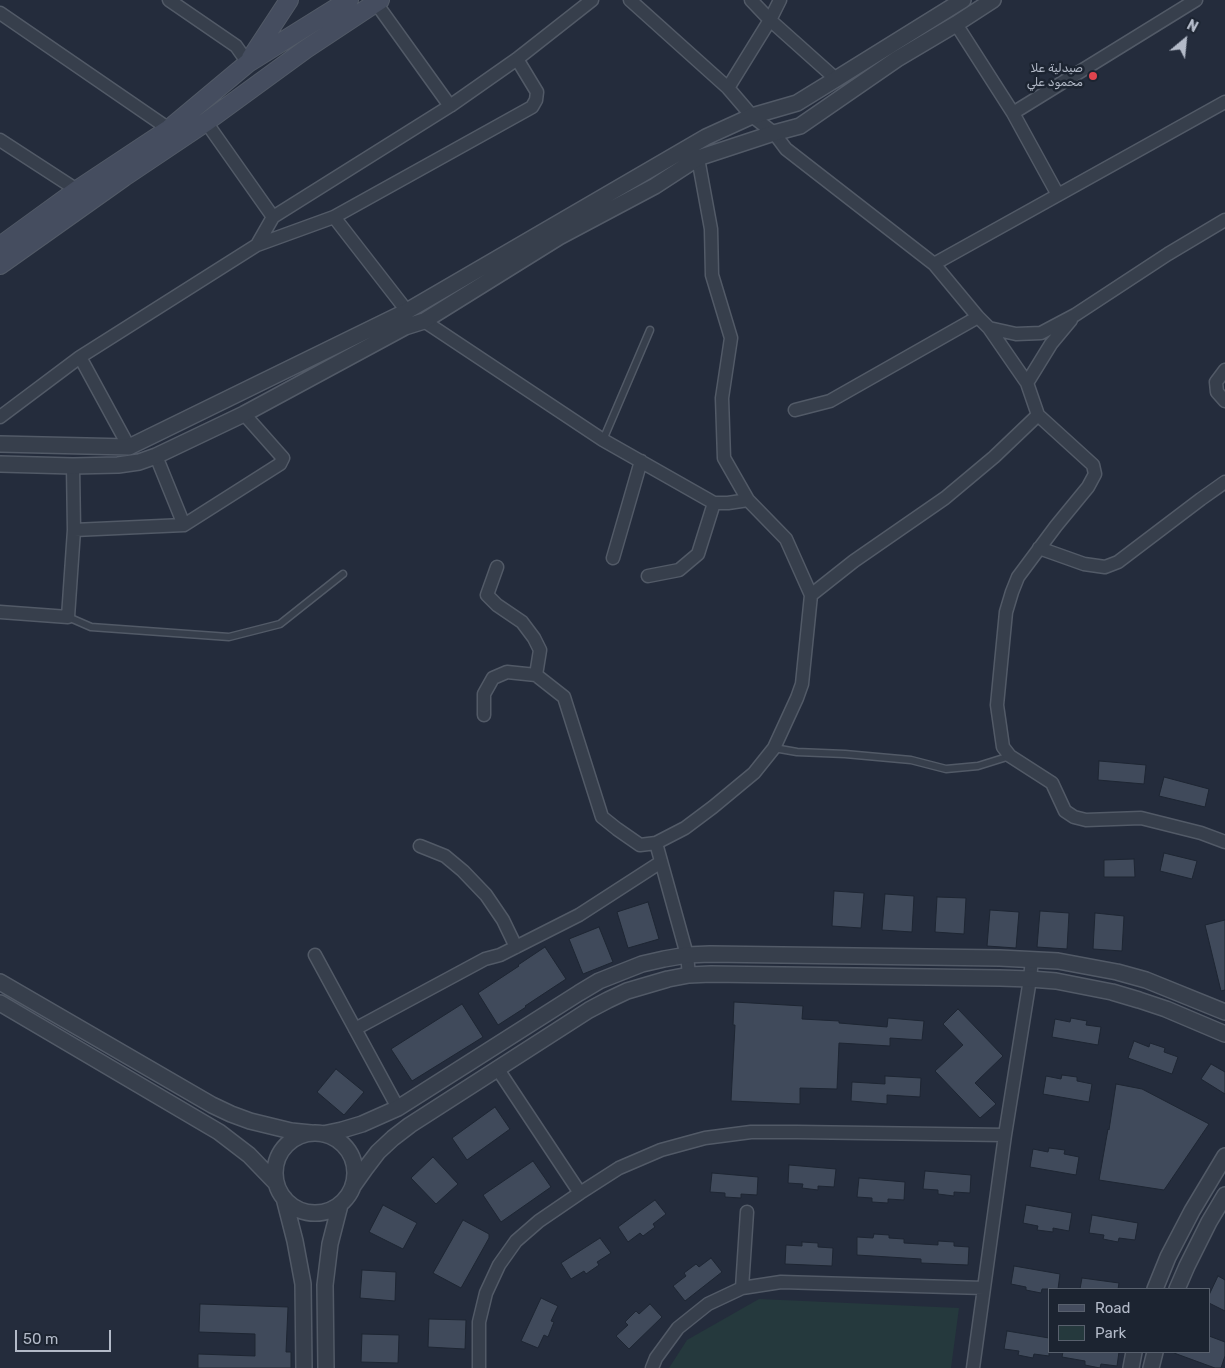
<!DOCTYPE html>
<meta charset="utf-8">
<style>
body{margin:0}
#map{position:relative;width:1225px;height:1368px;overflow:hidden;background:#242c3c;font-family:Rubik,sans-serif}
canvas{display:block}
.legend{position:absolute;left:1048px;top:1288px;width:162px;height:65px;box-sizing:border-box;background:#1c2431;border:1px solid #58606d;margin:0;padding:6px 9px;list-style:none;font-size:15px;color:#b3bac8}
.legend li{display:flex;align-items:center;gap:10px;height:25px}
.legend b{width:25px;border:1px solid #58606d}
.north{position:absolute;left:1160px;top:15px;width:50px;height:50px;-webkit-text-stroke:4px #1c2431;paint-order:stroke;rotate:28deg;font-size:14px;font-weight:700;line-height:20px;text-align:center;color:#b3bac8}
.north::after{content:'';display:block;margin:auto;width:18px;height:22px;background:#b3bac8;clip-path:polygon(50% 0,100% 100%,50% 72%,0 100%)}
.scale{position:absolute;left:15px;top:1330px;width:96px;height:22px;box-sizing:border-box;border:2px solid #b3bac8;border-top:0;padding-left:6px;font-size:15px;line-height:18px;white-space:nowrap;color:#b3bac8;-webkit-text-stroke:4px #1c2431;paint-order:stroke}
</style>
<div id="map">
<canvas width="1225" height="1368"></canvas>
<ul class="legend">
<li><b style="height:6px;background:#454d5f"></b>Road</li>
<li><b style="height:14px;background:#25393d"></b>Park</li>
</ul>
<div class="north">N</div>
<div class="scale">50 m</div>
</div>
<script>
const g = document.querySelector('canvas').getContext('2d');
g.lineJoin = 'round';
function paint(path, color) {
  g.fillStyle = color;
  g.fill(path, 'evenodd');
}
function toPath(rows) {
  const path = new Path2D();
  for (const r of rows) {
    if (r.length === 3) {
      path.moveTo(r[0] + r[2], r[1]);
      path.arc(r[0], r[1], r[2], 0, 2 * Math.PI);
      continue;
    }
    path.moveTo(r[0], r[1]);
    for (let i = 2; i < r.length; i += 2) path.lineTo(r[i], r[i + 1]);
  }
  return path;
}
function strokePath(path, color, width, dash) {
  g.strokeStyle = color;
  g.lineWidth = width;
  g.lineCap = dash ? 'butt' : 'round';
  g.setLineDash(dash || []);
  g.stroke(path);
}
function drawText(font, color, halo, rows, align = 'center') {
  g.font = font + ' Rubik,Vazirmatn,sans-serif';
  g.lineWidth = 5;
  g.setLineDash([]);
  g.textBaseline = 'middle';
  g.strokeStyle = halo;
  g.fillStyle = color;
  for (const [text, x, y, turn = 0] of rows) {
    g.save();
    g.translate(x, y);
    g.rotate((+turn || 0) * Math.PI / 180);
    g.textAlign = isNaN(turn) ? turn : align;
    if (halo) g.strokeText(text, 0, 0);
    g.fillText(text, 0, 0);
    g.restore();
  }
}
paint(toPath([
 [759,1299,959,1308,951,1368,669,1368,687,1340]
]), '#25393d');
const building = toPath([
 [1099,761,1146,765,1144,784,1098,780,1099,761],
 [1164,777,1209,789,1205,807,1159,796,1164,777],
 [1164,853,1197,861,1192,879,1160,871,1164,853],
 [1134,859,1135,877,1104,877,1104,860,1134,859],
 [834,891,864,893,861,928,832,926,834,891],
 [885,894,914,896,912,932,882,930,885,894],
 [937,897,966,898,964,934,935,932,937,897],
 [648,902,659,939,628,948,617,912,648,902],
 [990,910,1019,912,1016,948,987,946,990,910],
 [1040,911,1069,913,1067,949,1037,947,1040,911],
 [1095,913,1124,916,1122,951,1093,949,1095,913],
 [1225,920,1225,990,1221,991,1205,925,1225,920],
 [599,927,613,962,583,974,569,939,599,927],
 [545,947,566,979,525,1006,526,1007,498,1025,478,993,519,966,518,965,545,947],
 [734,1002,803,1006,802,1019,839,1021,839,1023,887,1027,888,1018,924,1021,922,1040,890,1038,890,1046,839,1043,837,1089,800,1088,800,1104,731,1101,735,1025,733,1025,734,1002],
 [462,1004,483,1037,412,1081,391,1049,462,1004],
 [958,1009,1003,1056,975,1083,996,1104,980,1118,935,1071,963,1045,943,1024,958,1009],
 [1071,1018,1087,1021,1086,1025,1101,1027,1098,1045,1052,1037,1055,1019,1070,1022,1071,1018],
 [1134,1041,1149,1047,1150,1043,1165,1048,1164,1052,1178,1057,1172,1074,1128,1058,1134,1041],
 [1211,1064,1225,1072,1225,1094,1201,1079,1211,1064],
 [336,1069,364,1092,344,1115,317,1092,336,1069],
 [1062,1075,1077,1077,1077,1081,1092,1084,1089,1102,1043,1094,1046,1076,1061,1079,1062,1075],
 [885,1076,921,1078,920,1097,887,1095,887,1104,851,1101,852,1082,885,1084,885,1076],
 [1116,1084,1142,1089,1209,1124,1164,1190,1099,1180,1108,1129,1109,1130,1116,1084],
 [495,1107,510,1129,467,1160,452,1138,495,1107],
 [1049,1148,1065,1150,1064,1154,1079,1157,1076,1175,1030,1167,1033,1149,1048,1152,1049,1148],
 [433,1157,458,1184,436,1204,411,1178,433,1157],
 [533,1161,551,1187,501,1222,483,1195,533,1161],
 [789,1165,836,1169,834,1187,818,1186,818,1190,802,1188,803,1184,788,1183,789,1165],
 [925,1171,971,1175,970,1193,954,1192,954,1196,938,1194,938,1190,923,1189,925,1171],
 [712,1173,758,1177,757,1195,741,1194,741,1198,725,1197,725,1193,710,1192,712,1173],
 [859,1178,905,1182,904,1200,888,1199,888,1203,872,1202,872,1198,857,1197,859,1178],
 [655,1200,666,1214,653,1224,655,1227,643,1236,640,1233,628,1242,618,1227,655,1200],
 [383,1205,417,1223,403,1249,369,1232,383,1205],
 [1026,1205,1072,1213,1069,1231,1053,1228,1053,1232,1037,1230,1038,1226,1023,1223,1026,1205],
 [1092,1215,1138,1223,1135,1240,1119,1238,1118,1242,1103,1239,1104,1235,1089,1233,1092,1215],
 [463,1220,489,1234,489,1238,461,1288,433,1273,463,1220],
 [874,1234,889,1235,889,1238,904,1239,904,1243,938,1245,938,1241,954,1242,954,1246,969,1247,968,1265,921,1263,921,1259,857,1255,857,1237,873,1238,874,1234],
 [600,1238,611,1253,597,1262,599,1265,586,1274,584,1271,571,1279,561,1263,600,1238],
 [802,1242,818,1243,818,1247,833,1248,832,1266,785,1264,786,1245,802,1246,802,1242],
 [711,1258,722,1272,685,1301,673,1286,686,1276,684,1273,696,1264,699,1267,711,1258],
 [1014,1266,1060,1274,1058,1289,1042,1289,1041,1293,1026,1290,1026,1287,1011,1284,1014,1266],
 [362,1270,396,1272,395,1301,360,1298,362,1270],
 [1218,1276,1225,1280,1225,1311,1209,1303,1209,1295,1218,1276],
 [1082,1278,1119,1283,1118,1289,1080,1289,1082,1278],
 [541,1298,558,1306,551,1321,554,1322,548,1337,544,1335,538,1348,521,1341,541,1298],
 [200,1304,288,1307,286,1352,291,1352,291,1368,198,1368,198,1354,255,1356,255,1334,199,1332,200,1304],
 [650,1304,662,1317,629,1349,616,1336,628,1325,625,1322,636,1311,639,1314,650,1304],
 [429,1319,466,1320,465,1349,428,1347,429,1319],
 [1007,1331,1049,1338,1049,1356,1034,1354,1033,1358,1018,1355,1019,1351,1004,1349,1007,1331],
 [362,1334,399,1335,398,1363,361,1362,362,1334],
 [1209,1336,1225,1342,1225,1356,1221,1368,1215,1368,1174,1353,1174,1352,1209,1352,1209,1336],
 [1063,1352,1119,1352,1117,1366,1101,1364,1100,1368,1085,1365,1085,1361,1062,1357,1063,1352]
]);
paint(building, '#404a5b');
strokePath(building, '#1e2633', 1);
const service = toPath([
 [603,440,650,330],
 [68,617,91,627,229,637,280,624,343,574],
 [774,748,797,752,845,754,911,760,946,769,978,766,1010,756]
]);
const minor = toPath([
 [169,0,236,46,248,63],
 [630,0,728,88,752,116,774,133,786,149,934,264,978,317,989,328,1027,383,1038,415,1093,465,1095,474,1088,487,1056,526,1018,577,1012,592,1006,612,997,705,1003,747,1010,756,1052,783,1065,811,1074,817,1086,820,1141,818,1201,833,1225,842],
 [751,0,770,20,836,79],
 [376,3,450,106],
 [0,13,169,129],
 [956,24,1013,113,1058,195],
 [728,88,770,20,780,0],
 [1013,113,1196,0],
 [206,122,273,217],
 [0,140,77,190],
 [334,217,407,311],
 [257,245,334,217,532,107,536,100,537,92,517,59],
 [934,264,1225,102],
 [424,321,603,440,714,503,728,503,748,500],
 [989,328,1016,334,1041,333,1075,315,1168,254,1225,220],
 [80,357,129,447],
 [1225,370,1216,382,1217,392,1225,401],
 [1027,383,1051,344,1071,320],
 [795,410,830,401,978,317],
 [0,417,80,357,257,245,273,217,450,106,517,59,592,0],
 [156,456,184,525],
 [74,530,184,525,280,464,283,458,244,414],
 [1039,548,1084,564,1105,567,1118,562,1201,499,1225,482],
 [613,558,641,461],
 [497,567,487,595,497,605,522,622,534,638,540,650,536,675,564,697,602,817,617,829,640,845,656,843,685,828,713,807,754,773,774,748,797,698,802,684,811,595,786,539,748,500,724,458,722,398,731,338,712,275,711,229,698,158],
 [648,576,679,570,698,554,714,503],
 [811,595,854,561,945,498,994,457,1038,415],
 [0,612,68,617,74,530,73,466],
 [484,715,484,694,493,678,507,672,536,675],
 [656,843,687,955,689,975],
 [420,846,445,856,463,871,486,895,503,920,516,947],
 [315,955,398,1108],
 [355,1029,485,959,500,955,579,915,661,862],
 [497,1068,580,1193],
 [742,1288,747,1212],
 [479,1368,479,1322,486,1293,499,1265,516,1241,539,1221,580,1193,619,1168,661,1150,705,1138,751,1132,797,1132,1005,1135],
 [652,1368,656,1358,678,1328,708,1304,742,1288,781,1282,984,1288],
 [973,1368,1005,1135,1030,979,1032,959]
]);
const tertiary = toPath([
 [0,444,129,447,407,311,706,137,752,116,797,103,836,79,963,0],
 [0,464,73,466,118,465,139,462,156,456,244,414,405,327,424,321,559,237,655,186,698,158,774,133,800,126,897,59,956,24,993,0],
 [0,982,212,1105,231,1114,250,1121,291,1131,311,1133],
 [0,1003,219,1132,249,1155,276,1183],
 [315,1173,40],
 [323,1134,342,1130,362,1124,398,1108,579,993,599,981,642,964,664,959,687,955,710,954,1000,958,1058,961,1117,972,1146,980,1225,1012],
 [353,1186,365,1169,378,1152,393,1138,410,1125,589,1010,608,1000,627,991,668,979,689,975,711,974,1000,978,1030,979,1056,981,1112,992,1139,1000,1166,1009,1225,1034],
 [284,1198,295,1241,303,1284,304,1368],
 [1155,1289,1168,1257,1192,1211,1225,1156],
 [1177,1289,1187,1266,1209,1222,1225,1195],
 [326,1368,325,1285,330,1244,340,1205],
 [1131,1368,1134,1352],
 [1151,1368,1155,1352]
]);
const secondary = toPath([
 [251,58,289,0],
 [0,246,77,190,169,129,248,63,349,0],
 [0,265,124,177,206,122,306,49,380,0]
]);
strokePath(service, '#525a67', 9);
strokePath(minor, '#525a67', 15);
strokePath(tertiary, '#525a67', 18);
strokePath(secondary, '#525a67', 20);
strokePath(service, '#373f4c', 6);
strokePath(minor, '#373f4c', 12);
strokePath(tertiary, '#373f4c', 15);
strokePath(secondary, '#454d5f', 18);
for (const [x, y, r, color] of [
 [1093,76,5,"#e0444e"]
]) {
  const dot = new Path2D();
  dot.arc(x, y, r, 0, 2 * Math.PI);
  g.fillStyle = color;
  g.fill(dot);
  strokePath(dot, '#1c2431', 2);
}
drawText('12px', '#b3bac8', '#1c2431', [
 ["صيدلية علا",1083,69],
 ["محمود علي",1083,83]
], 'right');
</script>
